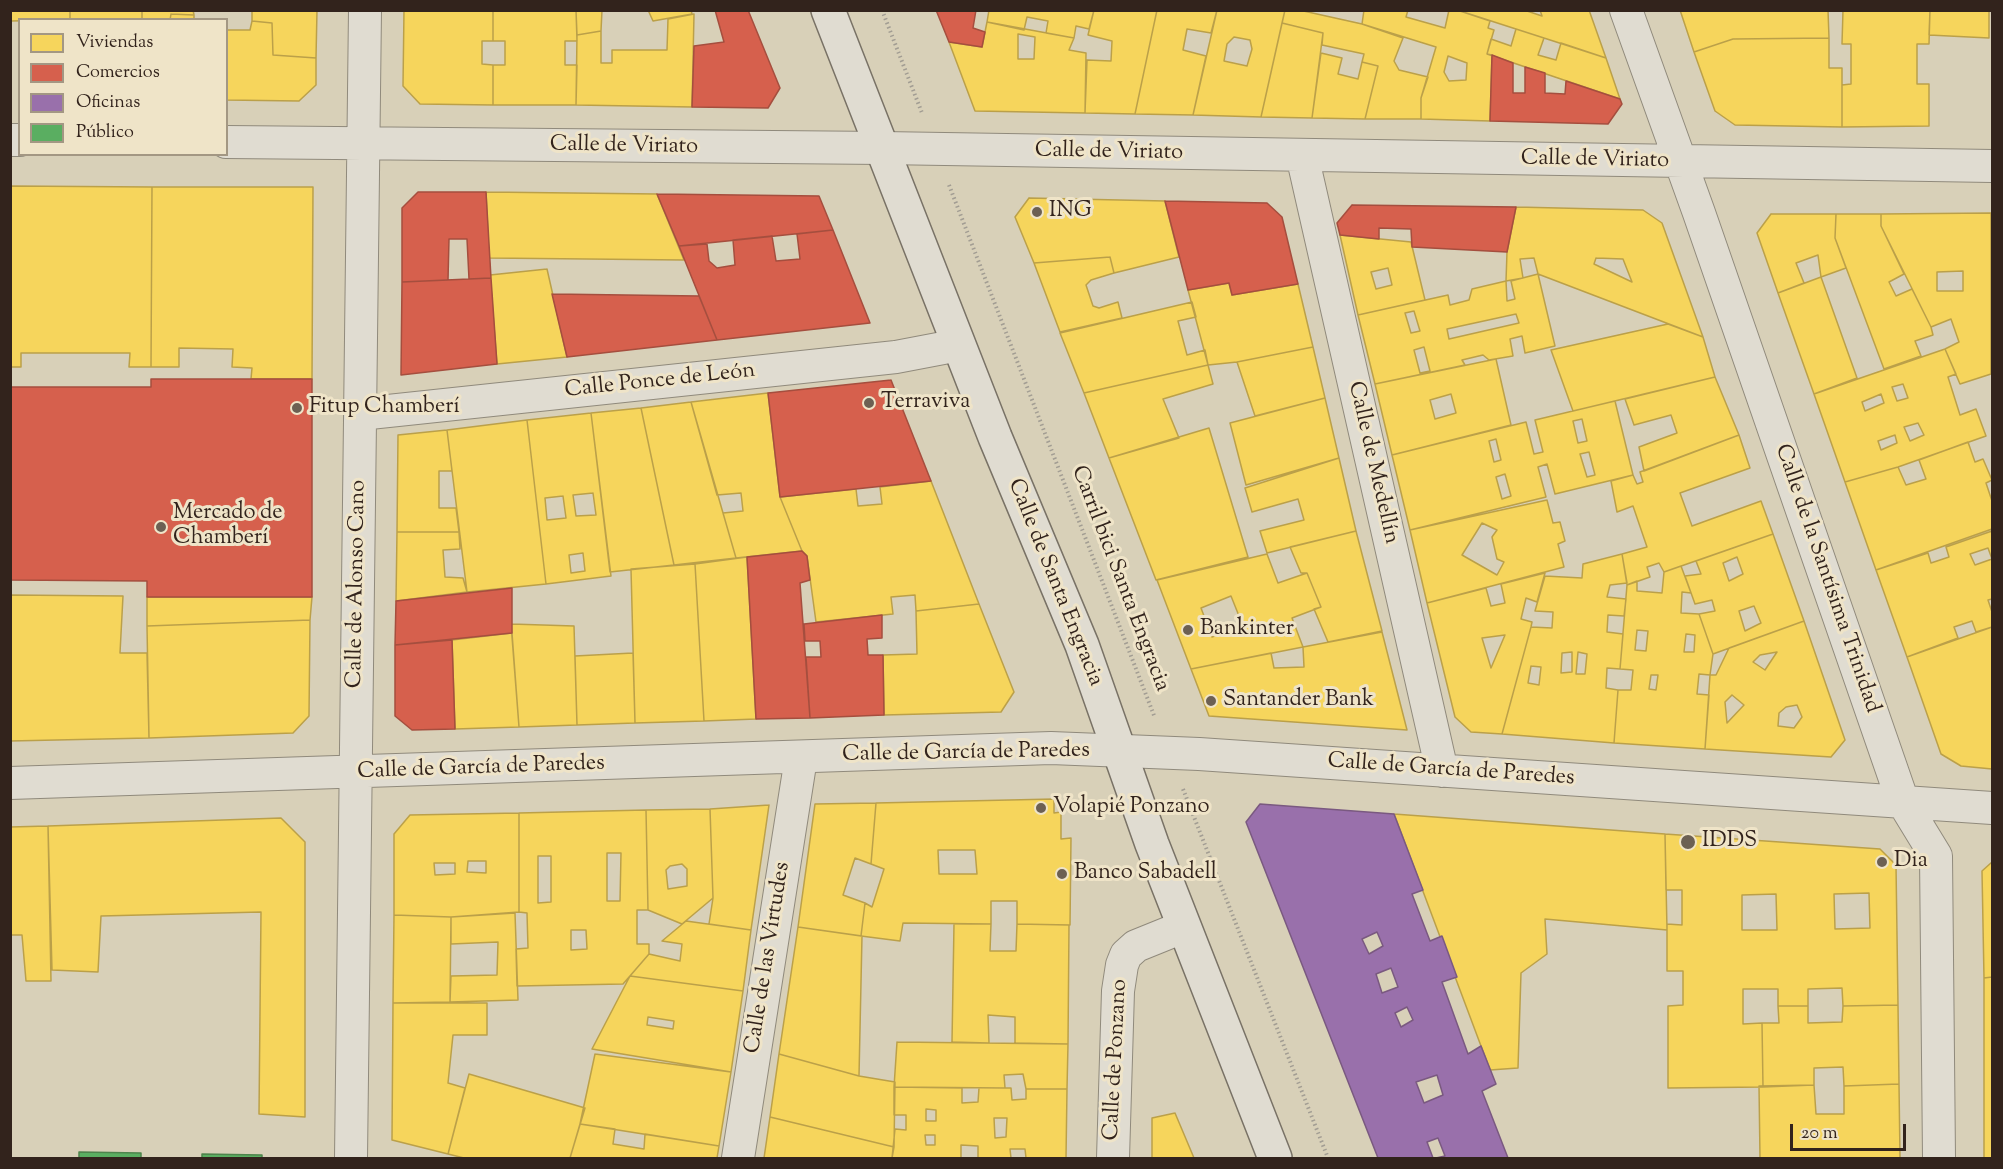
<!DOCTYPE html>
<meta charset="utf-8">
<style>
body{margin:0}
#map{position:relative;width:2003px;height:1169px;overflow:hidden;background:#d8d0b8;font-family:"Sorts Mill Goudy",serif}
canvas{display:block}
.frame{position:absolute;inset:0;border:12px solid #32231c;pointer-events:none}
.legend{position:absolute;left:18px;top:18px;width:210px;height:138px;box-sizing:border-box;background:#efe4c8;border:2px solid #a39783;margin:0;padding:8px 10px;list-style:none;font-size:18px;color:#32231c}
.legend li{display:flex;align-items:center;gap:12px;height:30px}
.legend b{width:30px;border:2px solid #a39783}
.scale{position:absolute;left:1790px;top:1124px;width:116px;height:27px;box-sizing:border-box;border:3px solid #32231c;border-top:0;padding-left:8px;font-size:18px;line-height:21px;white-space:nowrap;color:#32231c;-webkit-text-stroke:4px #efe4c8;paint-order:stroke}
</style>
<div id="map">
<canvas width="2003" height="1169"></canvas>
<div class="frame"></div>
<ul class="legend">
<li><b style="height:16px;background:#f6d55c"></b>Viviendas</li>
<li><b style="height:16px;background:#d6604d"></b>Comercios</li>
<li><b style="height:16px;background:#9970ab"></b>Oficinas</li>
<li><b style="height:16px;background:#5aae61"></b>Público</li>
</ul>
<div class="scale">20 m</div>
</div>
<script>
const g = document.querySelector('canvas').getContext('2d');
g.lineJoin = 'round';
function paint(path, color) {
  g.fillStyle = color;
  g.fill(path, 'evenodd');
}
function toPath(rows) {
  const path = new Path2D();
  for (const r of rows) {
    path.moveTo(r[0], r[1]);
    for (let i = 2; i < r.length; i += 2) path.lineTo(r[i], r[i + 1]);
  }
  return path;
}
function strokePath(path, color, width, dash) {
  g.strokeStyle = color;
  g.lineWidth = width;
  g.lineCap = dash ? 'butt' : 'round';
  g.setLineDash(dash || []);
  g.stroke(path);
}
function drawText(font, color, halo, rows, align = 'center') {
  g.font = font + ' "Sorts Mill Goudy",serif';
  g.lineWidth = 6;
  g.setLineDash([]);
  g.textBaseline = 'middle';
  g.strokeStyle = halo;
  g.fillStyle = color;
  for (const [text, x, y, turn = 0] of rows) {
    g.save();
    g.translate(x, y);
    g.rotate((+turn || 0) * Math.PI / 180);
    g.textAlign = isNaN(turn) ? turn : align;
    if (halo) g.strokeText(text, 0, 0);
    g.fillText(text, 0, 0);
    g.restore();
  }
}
const homes = toPath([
 [10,10,70,10,70,20,10,21,10,10],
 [70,10,142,10,142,20,70,20,70,10],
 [142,10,193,10,194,15,171,14,170,20,142,20,142,10],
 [252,10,317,10,316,58,273,55,272,23,252,21,252,10],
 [404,10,493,10,493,41,482,41,482,64,493,65,493,105,420,104,403,86,404,10],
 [493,10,576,10,577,41,565,41,565,65,577,65,576,105,493,105,493,65,505,65,505,41,493,41,493,10],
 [576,10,602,10,601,31,577,35,576,10],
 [648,10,691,10,692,14,653,21,648,10],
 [989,10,1094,10,1089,29,1076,26,1074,38,1046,33,1048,21,1027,17,1024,30,987,22,989,10],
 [1094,10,1157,10,1135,114,1085,113,1087,60,1111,61,1112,41,1088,35,1094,10],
 [1157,10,1217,10,1211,33,1187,29,1183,50,1206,56,1193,115,1135,114,1157,10],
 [1217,10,1285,10,1261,117,1193,115,1217,10],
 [1234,37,1250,40,1252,49,1247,66,1224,61,1227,44,1234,37],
 [1285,10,1299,10,1362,24,1403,38,1394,61,1399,70,1428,77,1421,98,1421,119,1365,119,1378,66,1362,62,1364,54,1322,45,1323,33,1282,23,1285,10],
 [1364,10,1408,10,1406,17,1445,28,1449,10,1457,10,1490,21,1488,28,1494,30,1487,54,1492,55,1490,121,1421,119,1421,98,1436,47,1362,24,1364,10],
 [1448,56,1467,63,1466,80,1449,81,1444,72,1448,56],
 [1457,10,1524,10,1542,16,1540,10,1589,10,1606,58,1457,10],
 [1680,10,1828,10,1829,38,1733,39,1694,52,1680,10],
 [1843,10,1930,10,1929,44,1917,44,1917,84,1929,84,1929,126,1842,127,1842,85,1851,84,1851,44,1842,44,1843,10],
 [1930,10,1989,10,1989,38,1929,35,1930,10],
 [171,14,194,15,194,20,170,20,171,14],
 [694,14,692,107,576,105,577,35,601,31,601,63,612,63,612,50,667,50,668,19,694,14],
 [252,21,272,23,273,55,316,58,316,85,299,101,226,100,226,30,250,30,252,21],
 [987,22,1074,38,1069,50,1086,53,1085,113,975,111,949,42,982,47,987,22],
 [1018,34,1035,37,1034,59,1018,59,1018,34],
 [1282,23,1323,33,1312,118,1261,117,1282,23],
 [1516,29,1544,38,1538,55,1556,60,1561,43,1606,58,1620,99,1487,54,1491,39,1511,46,1516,29],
 [1829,38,1829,68,1842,68,1842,127,1735,125,1715,111,1694,52,1733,39,1829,38],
 [1321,53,1342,58,1338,74,1358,79,1362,62,1378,66,1365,119,1312,118,1321,53],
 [10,186,152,187,151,367,129,367,130,353,21,353,21,367,10,367,10,186],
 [152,187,313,187,312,379,251,379,252,368,232,367,233,349,179,348,179,367,151,367,152,187],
 [486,192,657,194,684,260,489,258,486,192],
 [1029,198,1165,201,1179,257,1114,273,1110,257,1034,263,1015,217,1029,198],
 [1516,207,1643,210,1662,223,1703,337,1538,274,1534,258,1520,259,1523,278,1506,281,1507,252,1516,207],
 [1596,258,1623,259,1632,282,1594,264,1596,258],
 [1991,213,1991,374,1960,384,1945,349,1959,342,1951,319,1931,327,1881,226,1881,214,1991,213],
 [1963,271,1963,291,1937,291,1937,272,1963,271],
 [1991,213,1992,213,1991,277,1991,213],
 [1771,214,1836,214,1835,238,1846,268,1821,277,1818,255,1796,263,1804,283,1778,293,1757,233,1771,214],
 [1836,214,1881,214,1881,226,1904,274,1889,282,1896,296,1912,289,1931,327,1933,335,1915,341,1921,356,1884,369,1835,238,1836,214],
 [1340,235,1411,242,1425,300,1358,315,1340,235],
 [1388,268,1392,285,1376,289,1371,272,1388,268],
 [1110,257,1114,273,1091,280,1086,285,1093,306,1099,308,1118,302,1122,318,1060,332,1034,263,1110,257],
 [547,269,567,357,497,364,490,275,547,269],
 [1538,274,1555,346,1525,353,1522,336,1510,339,1513,356,1489,360,1483,355,1462,360,1465,365,1375,384,1358,315,1448,295,1450,305,1469,300,1472,289,1506,281,1507,301,1515,299,1511,281,1538,274],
 [1414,311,1420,331,1411,333,1405,313,1414,311],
 [1516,314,1519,323,1449,339,1447,329,1516,314],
 [1424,347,1430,371,1420,373,1414,350,1424,347],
 [1821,277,1857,378,1814,394,1778,293,1821,277],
 [1229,283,1232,295,1298,284,1313,347,1237,362,1208,365,1188,290,1229,283],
 [1192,302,1196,317,1178,321,1187,355,1205,350,1208,365,1084,393,1060,333,1192,302],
 [1668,324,1703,337,1715,377,1573,411,1551,350,1668,324],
 [1313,347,1325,398,1255,416,1237,362,1313,347],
 [1945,349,1956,374,1948,377,1960,415,1976,409,1986,436,1898,467,1845,482,1814,394,1945,349],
 [1903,384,1908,398,1897,401,1892,387,1903,384],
 [1881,394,1884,403,1865,411,1862,402,1881,394],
 [1918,423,1924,435,1910,441,1904,427,1918,423],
 [1895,435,1897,443,1881,450,1878,441,1895,435],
 [1496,359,1511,425,1392,455,1375,384,1496,359],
 [1451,394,1456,413,1435,419,1430,400,1451,394],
 [1208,365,1213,384,1163,399,1179,438,1109,458,1084,393,1208,365],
 [1715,377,1739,435,1644,471,1639,447,1677,433,1671,415,1634,425,1625,399,1715,377],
 [768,393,780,497,802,551,736,558,723,513,743,511,741,493,717,495,691,402,768,393],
 [1325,398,1339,458,1246,485,1230,423,1325,398],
 [1615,401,1633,475,1555,494,1547,464,1538,467,1546,497,1410,530,1392,455,1526,422,1534,454,1543,452,1535,420,1615,401],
 [1582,419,1587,441,1578,443,1573,421,1582,419],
 [1496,439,1501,460,1494,462,1489,441,1496,439],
 [1589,452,1595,475,1587,477,1580,454,1589,452],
 [1505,474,1511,496,1502,499,1496,477,1505,474],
 [691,402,736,558,674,565,641,408,691,402],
 [641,408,674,565,610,572,591,413,641,408],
 [591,413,611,576,546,584,527,420,591,413],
 [593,493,596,515,576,516,573,495,593,493],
 [563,496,566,518,547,520,545,498,563,496],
 [583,553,585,571,571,573,569,555,583,553],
 [527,420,546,584,467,592,447,430,527,420],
 [1209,428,1248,557,1156,580,1109,458,1209,428],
 [447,430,452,471,439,471,439,508,456,508,459,532,397,532,398,435,447,430],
 [1739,435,1750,468,1680,493,1692,526,1761,501,1773,534,1664,572,1659,563,1647,567,1650,577,1627,585,1622,554,1647,547,1633,506,1617,512,1611,481,1633,475,1637,484,1643,482,1640,472,1739,435],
 [1968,442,1975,462,1983,459,1992,480,1986,483,1992,501,1992,529,1876,570,1845,482,1898,467,1906,485,1926,479,1919,460,1968,442],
 [1339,458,1356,531,1267,553,1260,531,1304,520,1298,499,1252,512,1245,488,1339,458],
 [931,481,979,604,916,611,915,595,891,597,893,614,816,622,807,556,802,551,780,497,856,489,858,506,882,504,880,487,931,481],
 [1547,500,1553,523,1560,522,1565,541,1558,544,1564,567,1427,603,1410,530,1547,500],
 [1482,523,1497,530,1492,537,1497,559,1504,562,1497,575,1462,555,1482,523],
 [1356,531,1382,631,1328,642,1314,609,1321,607,1307,573,1301,573,1290,547,1356,531],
 [1992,531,1992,599,1988,600,1992,612,1992,627,1976,632,1972,621,1954,627,1958,638,1907,657,1876,570,1928,553,1931,563,1949,557,1946,547,1992,531],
 [1988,548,1992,559,1975,565,1970,554,1988,548],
 [397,532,459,532,460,549,443,550,445,577,463,578,467,592,396,601,397,532],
 [1773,534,1804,621,1713,654,1699,614,1715,611,1712,600,1695,604,1685,576,1701,574,1696,561,1773,534],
 [1737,557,1743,574,1729,581,1723,563,1737,557],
 [1754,606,1761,623,1745,631,1739,611,1754,606],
 [1267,554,1278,583,1307,573,1321,607,1292,618,1303,647,1191,669,1157,580,1267,554],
 [1231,596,1243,626,1212,637,1201,608,1231,596],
 [1622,554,1627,583,1610,585,1607,597,1626,599,1624,616,1608,615,1607,632,1623,634,1620,669,1607,668,1606,688,1618,690,1614,743,1502,734,1531,627,1552,628,1553,612,1535,611,1545,576,1582,578,1583,564,1622,554],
 [1572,652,1572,672,1561,673,1562,653,1572,652],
 [1578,652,1587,654,1585,674,1576,674,1578,652],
 [1531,666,1541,667,1539,685,1528,683,1531,666],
 [747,557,756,719,704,721,695,564,747,557],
 [695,564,704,721,635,723,631,569,695,564],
 [1681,566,1691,593,1682,592,1681,613,1699,614,1713,654,1710,675,1699,674,1697,694,1709,695,1705,749,1614,743,1618,690,1631,690,1633,670,1620,669,1627,585,1637,581,1637,591,1662,593,1664,572,1681,566],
 [1637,630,1648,631,1646,651,1635,650,1637,630],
 [1686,634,1695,635,1694,652,1684,652,1686,634],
 [1651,675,1658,675,1656,690,1649,689,1651,675],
 [1545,573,1537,602,1526,598,1521,619,1532,622,1531,627,1502,734,1471,732,1455,717,1427,603,1486,588,1491,606,1505,603,1501,584,1545,573],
 [1505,635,1491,668,1482,638,1505,635],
 [10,595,123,596,120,653,147,653,149,738,10,741,10,595],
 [147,597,312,597,310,620,147,626,147,597],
 [979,604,1014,692,1001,712,884,715,883,655,917,654,916,611,979,604],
 [310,620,309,716,293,733,149,738,147,626,310,620],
 [1804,621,1845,740,1831,757,1705,749,1710,675,1716,675,1729,648,1804,621],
 [1777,652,1765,670,1753,662,1760,655,1777,652],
 [1732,695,1744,705,1727,723,1725,702,1732,695],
 [1797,705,1802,717,1794,728,1778,726,1779,713,1786,707,1797,705],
 [511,624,574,626,577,725,519,727,511,624],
 [1992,627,1992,769,1961,766,1941,754,1907,657,1992,627],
 [1382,632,1407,730,1209,716,1191,669,1271,653,1274,668,1304,667,1303,647,1382,632],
 [512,633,519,727,455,729,452,640,512,633],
 [633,653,635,723,577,725,575,656,633,653],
 [1054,799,1054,813,1061,812,1061,839,1071,838,1070,925,1017,924,1017,901,991,901,991,924,903,923,900,941,861,936,865,903,872,907,884,869,871,864,876,803,1054,799],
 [938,850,975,850,977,874,939,874,938,850],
 [876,803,871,864,855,858,843,895,865,903,861,936,798,927,815,804,876,803],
 [769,805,751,930,709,924,713,898,710,809,769,805],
 [710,809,713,898,682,924,648,910,646,810,710,809],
 [682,864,687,869,687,886,668,889,666,870,670,866,682,864],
 [646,810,648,910,637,910,637,944,649,944,649,954,623,984,517,986,516,949,528,948,527,913,519,912,519,813,646,810],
 [607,853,621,853,620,901,607,901,607,853],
 [538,856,551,856,551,902,538,903,538,856],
 [571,930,586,930,587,949,571,950,571,930],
 [519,813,519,912,451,917,394,915,394,834,410,815,519,813],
 [468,861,486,861,486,873,467,872,468,861],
 [434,863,455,863,455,874,435,875,434,863],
 [1394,814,1665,834,1667,930,1545,919,1547,954,1521,973,1518,1068,1490,1070,1394,814],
 [281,818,305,842,305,1117,259,1114,261,912,101,916,98,972,52,970,48,826,281,818],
 [48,826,51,981,26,981,22,935,10,935,10,827,48,826],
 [1665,834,1880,849,1896,865,1898,1005,1843,1006,1842,988,1808,989,1808,1006,1778,1006,1778,989,1743,989,1743,1024,1762,1023,1763,1087,1668,1088,1668,1006,1683,1005,1683,971,1667,971,1667,924,1682,925,1682,890,1666,890,1665,834],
 [1869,893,1870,928,1835,929,1834,894,1869,893],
 [1776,894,1777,930,1742,930,1742,895,1776,894],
 [1992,862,1992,977,1984,978,1982,871,1992,862],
 [515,913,518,1000,450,1002,451,976,497,975,498,942,451,944,451,917,515,913],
 [394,915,451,917,450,1002,393,1003,394,915],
 [686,921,751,930,743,991,630,976,649,954,680,961,682,944,662,941,686,921],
 [954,924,991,924,990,951,1016,951,1017,924,1069,925,1068,1044,1015,1043,1015,1017,988,1015,989,1043,952,1042,954,924],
 [798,927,862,936,859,1076,779,1054,798,927],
 [630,976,743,991,731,1072,592,1049,630,976],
 [648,1017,674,1021,673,1029,647,1025,648,1017],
 [1992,977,1992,1158,1984,1158,1984,978,1992,977],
 [393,1003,487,1003,487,1035,453,1035,448,1083,465,1088,448,1154,392,1140,393,1003],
 [1898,1005,1899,1084,1844,1086,1843,1067,1814,1068,1814,1085,1763,1087,1762,1023,1779,1023,1778,1006,1808,1006,1808,1023,1842,1022,1843,1006,1898,1005],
 [897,1042,1068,1044,1067,1089,1026,1089,1023,1074,1004,1075,1005,1088,894,1087,897,1042],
 [595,1054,731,1072,719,1146,580,1124,595,1054],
 [779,1054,859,1076,895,1082,894,1147,770,1117,779,1054],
 [469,1074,585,1108,570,1158,464,1158,448,1154,469,1074],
 [1899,1084,1900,1158,1760,1158,1759,1086,1814,1085,1816,1114,1844,1114,1844,1086,1899,1084],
 [894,1087,962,1088,962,1103,978,1102,979,1088,1011,1088,1012,1100,1026,1099,1026,1089,1067,1089,1066,1158,1026,1158,1025,1149,1010,1149,1011,1158,978,1158,978,1146,961,1145,961,1158,892,1158,895,1129,906,1130,906,1115,894,1115,894,1087],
 [926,1109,936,1110,936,1121,926,1121,926,1109],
 [994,1118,1007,1118,1006,1137,995,1138,994,1118],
 [925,1135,935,1135,935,1145,926,1145,925,1135],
 [1175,1113,1194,1158,1152,1158,1152,1118,1175,1113],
 [770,1117,894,1147,892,1158,764,1158,770,1117],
 [580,1124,615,1129,613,1144,644,1149,645,1134,719,1146,717,1158,570,1158,580,1124]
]);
paint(homes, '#f6d55c');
strokePath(homes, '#bba049', 1.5);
const shops = toPath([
 [715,10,748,10,780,88,768,108,692,107,694,46,724,42,715,10],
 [936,10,976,10,973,28,985,32,982,47,949,42,936,10],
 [1492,55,1513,63,1513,93,1525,93,1525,67,1545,73,1545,93,1565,94,1566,81,1620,99,1622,104,1608,124,1490,121,1492,55],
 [418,192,486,192,491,278,469,279,467,239,449,239,448,280,402,282,402,208,418,192],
 [657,194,819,196,833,230,679,246,657,194],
 [1165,201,1267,203,1282,217,1298,284,1232,295,1229,283,1188,290,1165,201],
 [1352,205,1516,207,1507,252,1412,247,1411,229,1379,228,1379,239,1340,235,1337,223,1352,205],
 [833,230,870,323,717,340,679,246,707,244,709,261,717,268,735,265,733,240,772,236,776,261,800,259,797,234,833,230],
 [491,278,497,364,401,375,402,282,491,278],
 [552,294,699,296,717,340,567,357,552,294],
 [151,379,312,379,312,597,147,597,147,581,10,580,10,387,151,387,151,379],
 [891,380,931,481,780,497,768,393,891,380],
 [802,551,807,556,810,580,800,583,810,718,756,719,747,557,802,551],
 [512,588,512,633,395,645,396,601,512,588],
 [882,615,882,638,867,639,868,655,883,655,884,715,810,718,806,657,821,657,820,641,805,641,804,624,882,615],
 [452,640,455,729,412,730,395,716,395,645,452,640]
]);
paint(shops, '#d6604d');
strokePath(shops, '#a54e3e', 1.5);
const offices = toPath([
 [1260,804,1394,814,1423,890,1412,894,1430,941,1442,936,1457,977,1442,982,1468,1054,1481,1046,1496,1084,1482,1091,1508,1158,1436,1158,1445,1156,1438,1138,1427,1142,1433,1158,1378,1158,1246,822,1260,804],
 [1377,932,1383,946,1369,954,1362,939,1377,932],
 [1391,968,1398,987,1382,993,1376,974,1391,968],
 [1407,1007,1413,1020,1401,1027,1395,1013,1407,1007],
 [1437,1075,1443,1095,1424,1103,1416,1082,1437,1075]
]);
paint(offices, '#9970ab');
strokePath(offices, '#7a5980', 1.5);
const public = toPath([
 [79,1152,141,1153,141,1158,79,1158,79,1152],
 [202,1154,262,1155,262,1158,202,1158,202,1154]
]);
paint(public, '#5aae61');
strokePath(public, '#4e844c', 1.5);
const minor = toPath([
 [1626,10,1699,213,1903,802,1936,856,1939,1158],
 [10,140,20,140],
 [226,142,883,148,1992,166],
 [1302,155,1442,771],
 [360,414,896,357,959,345],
 [10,783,1051,748,1199,754,1992,808],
 [351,1158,365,10],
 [738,1158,801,758],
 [1113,1158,1118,991,1122,965,1126,955,1136,946,1183,927]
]);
const secondary = toPath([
 [828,10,995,437,1082,645,1152,844,1275,1158]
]);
strokePath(minor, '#908a7c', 34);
strokePath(secondary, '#797266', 36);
strokePath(toPath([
 [882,10,922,113],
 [949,185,1155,718],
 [1183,789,1328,1158]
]), '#a29d93', 4, [1.5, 3]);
strokePath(minor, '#e0dcd1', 32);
strokePath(secondary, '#e0dcd1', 33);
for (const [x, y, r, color] of [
 [1037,212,6,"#6c6053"],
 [869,403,6,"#6c6053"],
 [297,408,6,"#6c6053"],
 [161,527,6,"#6c6053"],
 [1188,630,6,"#6c6053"],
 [1211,701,6,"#6c6053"],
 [1041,808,6,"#6c6053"],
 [1688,842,8,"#6c6053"],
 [1882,862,6,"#6c6053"],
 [1062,874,6,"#6c6053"]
]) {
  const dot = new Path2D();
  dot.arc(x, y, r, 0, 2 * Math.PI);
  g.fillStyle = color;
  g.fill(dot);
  strokePath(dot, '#efe4c8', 2);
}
drawText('22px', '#32231c', '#efe4c8', [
 ["Calle de Viriato",624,147,1],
 ["Calle de Viriato",1109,153,1],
 ["Calle de Viriato",1595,161,1],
 ["Calle Ponce de León",660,382,-6],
 ["Calle de Medellín",1372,463,77],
 ["Carril bici Santa Engracia",1119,579,69],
 ["Calle de la Santísima Trinidad",1826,579,71],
 ["Calle de Santa Engracia",1054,583,68],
 ["Calle de Alonso Cano",358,584,-89],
 ["Calle de García de Paredes",966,754,-1],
 ["Calle de García de Paredes",481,769,-2],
 ["Calle de García de Paredes",1451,771,4],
 ["Calle de las Virtudes",769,958,-81],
 ["Calle de Ponzano",1117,1060,-87]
]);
drawText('22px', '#32231c', '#efe4c8', [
 ["ING",1049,212],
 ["Terraviva",881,403],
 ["Fitup Chamberí",309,408],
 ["Mercado de",173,514],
 ["Chamberí",173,539],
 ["Bankinter",1200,630],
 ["Santander Bank",1223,701],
 ["Volapié Ponzano",1053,808],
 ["IDDS",1702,842],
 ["Dia",1894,862],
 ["Banco Sabadell",1074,874]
], 'left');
</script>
